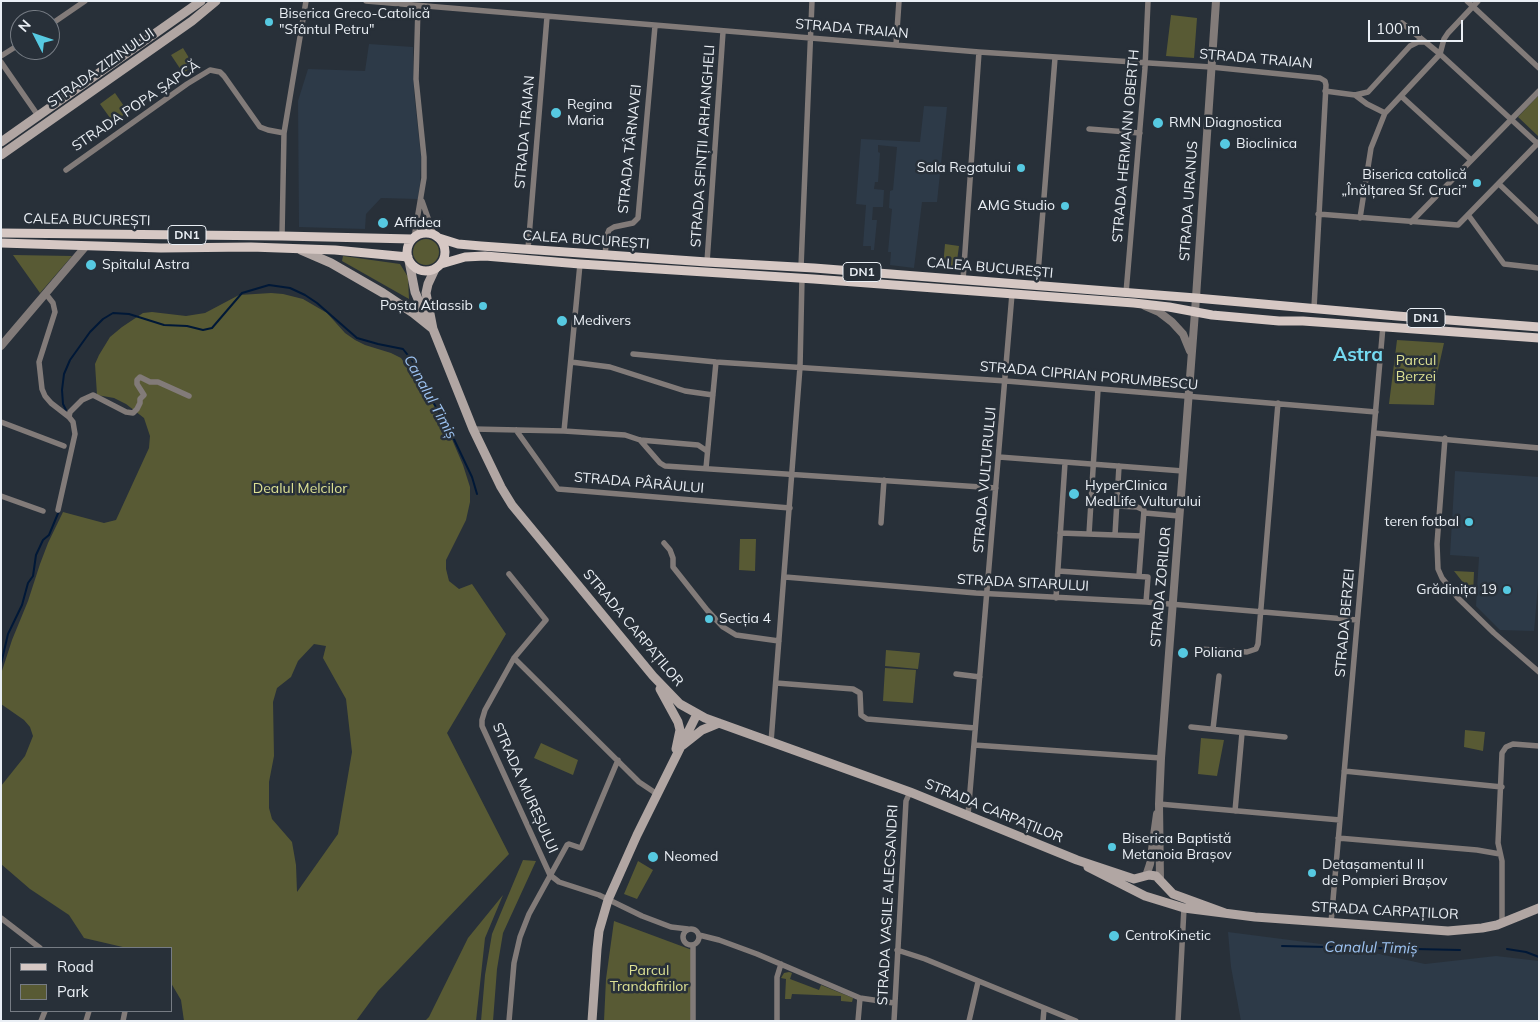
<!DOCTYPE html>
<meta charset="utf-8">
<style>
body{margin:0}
#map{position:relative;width:1540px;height:1022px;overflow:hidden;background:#283039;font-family:Mulish,sans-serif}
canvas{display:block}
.frame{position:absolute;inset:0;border:2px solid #eaeff5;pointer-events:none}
.legend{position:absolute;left:10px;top:947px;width:162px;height:65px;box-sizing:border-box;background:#283039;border:1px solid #767c84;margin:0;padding:6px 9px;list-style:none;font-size:15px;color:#eaeff5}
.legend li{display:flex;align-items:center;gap:10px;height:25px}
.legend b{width:25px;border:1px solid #767c84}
.north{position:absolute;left:10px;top:10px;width:50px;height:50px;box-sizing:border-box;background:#283039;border:1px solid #767c84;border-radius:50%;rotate:311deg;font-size:14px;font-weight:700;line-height:20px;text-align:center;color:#eaeff5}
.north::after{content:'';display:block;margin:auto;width:18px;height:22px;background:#56c9e1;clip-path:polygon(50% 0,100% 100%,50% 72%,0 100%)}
.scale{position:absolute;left:1368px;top:20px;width:95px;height:22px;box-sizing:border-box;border:2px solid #eaeff5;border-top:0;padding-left:6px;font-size:15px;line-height:18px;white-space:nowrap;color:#eaeff5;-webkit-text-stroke:4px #283039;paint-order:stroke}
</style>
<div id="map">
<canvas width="1540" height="1022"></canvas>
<div class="frame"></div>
<ul class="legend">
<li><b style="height:6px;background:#d6c8c4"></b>Road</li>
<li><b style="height:14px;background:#585a34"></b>Park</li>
</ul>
<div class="north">N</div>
<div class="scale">100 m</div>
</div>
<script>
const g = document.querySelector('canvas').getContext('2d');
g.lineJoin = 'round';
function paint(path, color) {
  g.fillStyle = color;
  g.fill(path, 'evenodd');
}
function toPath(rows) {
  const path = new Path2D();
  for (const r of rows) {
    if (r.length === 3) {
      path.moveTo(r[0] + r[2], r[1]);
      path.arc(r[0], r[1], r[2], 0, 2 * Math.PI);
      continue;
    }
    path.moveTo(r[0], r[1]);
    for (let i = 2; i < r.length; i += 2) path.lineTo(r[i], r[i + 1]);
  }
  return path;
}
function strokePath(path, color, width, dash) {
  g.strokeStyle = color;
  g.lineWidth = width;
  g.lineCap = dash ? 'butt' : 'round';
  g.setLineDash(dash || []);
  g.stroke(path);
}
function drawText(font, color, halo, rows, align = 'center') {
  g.font = font + ' Mulish,sans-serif';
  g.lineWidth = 5;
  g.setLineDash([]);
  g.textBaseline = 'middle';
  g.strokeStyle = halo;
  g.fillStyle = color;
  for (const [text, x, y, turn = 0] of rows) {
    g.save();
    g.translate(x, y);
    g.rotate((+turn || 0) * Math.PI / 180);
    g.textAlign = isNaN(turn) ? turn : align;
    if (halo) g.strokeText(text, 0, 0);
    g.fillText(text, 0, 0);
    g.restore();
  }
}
paint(toPath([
 [369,44,413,47,414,93,421,157,420,184,418,199,381,198,366,214,365,229,299,227,298,101,308,69,365,71],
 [924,106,947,107,937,202,922,202,914,268,890,265,891,252,888,252,892,209,889,208,890,191,893,190,897,147,878,145,878,152,880,153,878,182,875,182,874,189,884,190,883,207,873,207,872,220,877,220,874,250,871,250,871,246,863,246,866,205,856,204,861,139,920,142],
 [1455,471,1539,477,1539,574,1534,631,1500,630,1476,606,1479,557,1450,555],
 [1228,932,1352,948,1425,964,1496,956,1539,961,1539,1021,1241,1021,1231,967]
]), '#2d3a48');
paint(toPath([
 [1171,15,1197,18,1194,58,1166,56],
 [183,48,194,66,183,73,171,55],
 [115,93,128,112,113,122,100,104],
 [1539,95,1539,135,1538,136,1518,117],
 [426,252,13],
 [945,244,959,246,956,268,943,266],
 [13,255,72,256,40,293],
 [343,256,400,264,408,277,409,299,342,261],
 [271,293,283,294,303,299,327,313,345,333,355,340,365,345,391,353,401,358,442,416,463,465,470,487,470,502,466,520,446,560,446,569,449,581,459,589,472,584,506,634,447,733,509,854,378,991,356,1021,184,1021,181,1000,171,983,171,948,127,948,84,938,69,915,30,889,1,864,1,786,25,756,33,736,30,727,24,720,1,704,1,674,12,640,28,601,40,564,48,543,63,512,104,523,116,520,149,448,150,436,144,418,126,404,114,398,97,395,95,364,99,355,110,337,122,327,143,313,152,312,186,316,205,313,239,295],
 [314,644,326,646,323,658,346,699,352,752,338,834,297,892,296,865,292,842,272,819,269,808,269,782,274,756,273,702,277,688,291,677,298,661],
 [1397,340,1444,343,1436,379,1434,405,1389,404],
 [740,539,756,539,755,571,739,570],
 [1454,571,1474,572,1473,595],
 [886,650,920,653,918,669,885,666],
 [885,668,916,670,913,703,883,701],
 [1465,730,1485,732,1483,751,1464,747],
 [1201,738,1224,740,1217,776,1198,774],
 [541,743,578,760,573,775,534,758],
 [523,860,536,861,503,933,497,969,493,1021,481,1021,485,975,492,934],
 [638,861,653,870,637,899,624,894],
 [503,895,485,938,476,1021,425,1021,429,1017,468,938],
 [614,921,692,950,692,1021,604,1021,606,979],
 [789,972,792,973,790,979,819,990,821,985,853,998,852,1002,841,1001,841,996,792,994,791,999,785,999,786,979,781,978,784,973]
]), '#585a34');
strokePath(toPath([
 [66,410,63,404,62,390,64,374,70,360,90,332,103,319,113,313,129,314,164,325,187,326,203,330,212,328,242,293,269,285,290,288,305,295,317,303,357,338,378,344,403,349,414,363,426,390,451,433,472,477,477,494],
 [1,664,8,634,22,605,28,583,33,576,36,555,43,540,49,535,59,511],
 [1282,946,1460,950],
 [1507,949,1526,952,1539,957]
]), '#001837', 2);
strokePath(toPath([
 [366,1,979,52,1211,67,1320,78,1325,81,1326,85,1314,308],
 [1467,1,1539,68],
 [1402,23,1440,54,1539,145],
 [50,25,85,1],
 [896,45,899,1],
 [1,56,20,44],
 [1,62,39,117],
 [1325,91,1355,95,1368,92,1410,46,1418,42,1425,42],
 [1355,95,1367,104,1385,113],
 [1401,96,1471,160],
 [1089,129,1140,133],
 [66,170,187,84,210,70,220,72,224,76,260,127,268,130,284,133],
 [1499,184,1539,222],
 [422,201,434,235],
 [1318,214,1458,225,1539,142],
 [1469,216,1504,264,1539,268],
 [1360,218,1371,148,1385,113,1440,54,1444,39,1448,33,1478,1],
 [1411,222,1539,91],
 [282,236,284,133,306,1],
 [414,238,424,178,424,157,416,79,418,6],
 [528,249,547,17],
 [605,255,607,235,609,230,614,227,633,223,638,218,655,26],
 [707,262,723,32],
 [801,267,812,1],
 [963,280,979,52],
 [1037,286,1055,58],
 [1126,293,1145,68,1148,1],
 [46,294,53,303,55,312,39,362,42,389,45,396,51,403,69,417,73,422,75,434,58,510],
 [633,354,716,362,1006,381,1376,412],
 [571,362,610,367,685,391,713,395],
 [69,417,70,412,82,400,93,395,126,412,133,413,137,409,140,403,140,399,144,395,137,384,137,380,140,377,150,382,158,382,189,396],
 [1,422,64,446],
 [473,429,564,431,625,435,640,440,698,445,707,451],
 [516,430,558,489,790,508],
 [564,431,580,264],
 [1374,433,1539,448],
 [1445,438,1437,544,1438,569,1442,578,1458,598,1494,633,1539,672],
 [640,440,660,463,665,466,996,488],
 [999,457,1183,471],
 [706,468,716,362],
 [1,496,43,511],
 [1145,513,1179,516],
 [881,523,884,480],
 [1060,533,1142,536,1144,510,1137,507,1117,506],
 [1089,534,1098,389],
 [1115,535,1119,466],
 [664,543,670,550,673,558,673,567,707,610,723,627,736,635,779,641],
 [1058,571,1148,577,1146,602],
 [509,574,546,620,514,658,485,710,482,720,482,726,550,875,559,882,599,895,642,916,671,927,688,929],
 [1139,576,1142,536],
 [785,577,976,593,1146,602,1357,620],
 [1056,598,1065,463],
 [1199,649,1247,652,1256,649,1258,644,1278,403],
 [514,658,639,782,657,794],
 [956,674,980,677],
 [776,683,853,689,860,693,861,715,867,719,975,728],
 [1191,727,1285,737],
 [1213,729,1219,676],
 [771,742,800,367,802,278],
 [974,745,1161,758],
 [1344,771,1502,787],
 [1159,804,1340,820],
 [1235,811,1242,733],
 [968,815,1012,294],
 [1338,838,1477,850,1500,854],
 [1,918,40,948],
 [1331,923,1383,326],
 [1502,923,1502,861,1498,843,1502,753,1506,747,1513,744,1539,746],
 [691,937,8],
 [699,935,719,940,757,954,860,998,894,1003],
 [897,950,925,959,1076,1021],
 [41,1021,45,1011],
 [86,1021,89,1011],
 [123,1021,125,1011],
 [509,1021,514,963,520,937,529,914,567,845,569,844,581,848,618,760],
 [693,1021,693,945],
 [777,1021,777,977,781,964],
 [858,1021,860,998],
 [894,1021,906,801,910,792],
 [969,1021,978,982],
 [1043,1021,1044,1009],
 [1178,1021,1184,908]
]), '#827b79', 5.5);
strokePath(toPath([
 [1145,306,1159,312,1172,322,1183,334,1190,351],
 [1,346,86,246],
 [1146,876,1150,864,1157,814],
 [1160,880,1159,804,1161,758,1195,312,1216,1]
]), '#827b79', 8);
strokePath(toPath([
 [1,142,201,1],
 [1,155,192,21,216,1],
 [301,250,331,263,383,293,413,313,433,329],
 [409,261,415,292,427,320],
 [435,269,428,284,426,293,433,329,473,429,501,487,512,505,653,676,680,704,705,718,910,792,1077,860,1134,879,1149,875,1156,876,1173,894,1225,913],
 [660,689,678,722,680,730,676,749],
 [683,745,702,730,719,723],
 [1088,867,1145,896,1184,908,1255,917,1448,931,1482,928,1497,925,1539,908],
 [592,1021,597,949,599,931,608,900,637,835,697,714]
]), '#b1a6a3', 9);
strokePath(toPath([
 [1,233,282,236,412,239],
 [426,252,19],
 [439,238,458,244,481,246,707,262,814,268,1196,298,1397,316,1539,327],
 [1,243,161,248,251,247,335,250,408,257],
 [441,264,465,257,485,256,580,264,814,279,1134,303,1169,307,1212,315,1279,321,1303,321,1539,338]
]), '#d6c8c4', 9);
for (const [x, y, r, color] of [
 [269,22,5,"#56c9e1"],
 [556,113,6,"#56c9e1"],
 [1158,123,6,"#56c9e1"],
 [1225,144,6,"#56c9e1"],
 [1021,168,5,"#56c9e1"],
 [1477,183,5,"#56c9e1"],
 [1065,206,5,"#56c9e1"],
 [383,223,6,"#56c9e1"],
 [91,265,6,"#56c9e1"],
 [483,306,5,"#56c9e1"],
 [562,321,6,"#56c9e1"],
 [1074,494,6,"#56c9e1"],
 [1469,522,5,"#56c9e1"],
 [1507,590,5,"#56c9e1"],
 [709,619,5,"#56c9e1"],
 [1183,653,6,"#56c9e1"],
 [1112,847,5,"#56c9e1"],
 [653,857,6,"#56c9e1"],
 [1312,873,5,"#56c9e1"],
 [1114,936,6,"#56c9e1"]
]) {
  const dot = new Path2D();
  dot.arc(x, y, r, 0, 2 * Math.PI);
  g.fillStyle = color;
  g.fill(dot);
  strokePath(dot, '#283039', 2);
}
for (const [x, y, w] of [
 [187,235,38],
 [862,272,38],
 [1426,318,38]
]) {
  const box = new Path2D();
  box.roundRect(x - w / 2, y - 9.5, w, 19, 4);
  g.fillStyle = '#283039';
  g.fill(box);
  strokePath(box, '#eaeff5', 1);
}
drawText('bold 12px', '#eaeff5', null, [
 ["DN1",187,235],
 ["DN1",862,272],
 ["DN1",1426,318]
]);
drawText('14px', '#eaeff5', '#283039', [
 ["Biserica Greco-Catolică",279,14],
 ["\"Sfântul Petru\"",279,30],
 ["Regina",567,105],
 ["Maria",567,121],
 ["RMN Diagnostica",1169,123],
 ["Bioclinica",1236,144],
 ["Sala Regatului",1011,168,"right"],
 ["Biserica catolică",1467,175,"right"],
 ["„Înălțarea Sf. Cruci”",1467,191,"right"],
 ["AMG Studio",1055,206,"right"],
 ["Affidea",394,223],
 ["Spitalul Astra",102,265],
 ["Poșta Atlassib",473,306,"right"],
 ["Medivers",573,321],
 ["HyperClinica",1085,486],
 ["MedLife Vulturului",1085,502],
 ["teren fotbal",1459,522,"right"],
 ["Grădinița 19",1497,590,"right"],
 ["Secția 4",719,619],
 ["Poliana",1194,653],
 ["Biserica Baptistă",1122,839],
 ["Metanoia Brașov",1122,855],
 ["Neomed",664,857],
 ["Detașamentul II",1322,865],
 ["de Pompieri Brașov",1322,881],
 ["CentroKinetic",1125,936]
], 'left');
drawText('14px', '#eaeff5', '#283039', [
 ["STRADA TRAIAN",852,29,5],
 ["STRADA TRAIAN",1256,59,5],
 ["STRADA ZIZINULUI",101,68,-35],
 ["STRADA POPA ȘAPCĂ",136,106,-34],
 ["STRADA TRAIAN",525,132,-85],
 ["STRADA SFINȚII ARHANGHELI",703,146,-86],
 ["STRADA HERMANN OBERTH",1126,146,-85],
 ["STRADA TÂRNAVEI",630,149,-84],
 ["STRADA URANUS",1189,201,-86],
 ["CALEA BUCUREȘTI",87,220,1],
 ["CALEA BUCUREȘTI",586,240,4],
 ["CALEA BUCUREȘTI",990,268,5],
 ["STRADA CIPRIAN PORUMBESCU",1089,376,5],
 ["STRADA VULTURULUI",985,480,-85],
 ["STRADA PÂRÂULUI",639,483,5],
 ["STRADA SITARULUI",1023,583,3],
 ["STRADA ZORILOR",1161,587,-85],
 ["STRADA BERZEI",1345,623,-85],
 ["STRADA CARPAȚILOR",633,628,50],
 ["STRADA MUREȘULUI",525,788,66],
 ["STRADA CARPAȚILOR",994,811,22],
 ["STRADA VASILE ALECSANDRI",888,905,-87],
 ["STRADA CARPAȚILOR",1385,911,3]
]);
drawText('14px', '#dde194', '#283039', [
 ["Parcul",1416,361],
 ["Berzei",1416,377],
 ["Dealul Melcilor",300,489],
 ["Parcul",649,971],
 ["Trandafirilor",649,987]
]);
drawText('italic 15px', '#9ec4f3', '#283039', [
 ["Canalul Timiș",430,397,61],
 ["Canalul Timiș",1371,948,1]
]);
drawText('bold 19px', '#74daf1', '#283039', [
 ["Astra",1358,355]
]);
</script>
